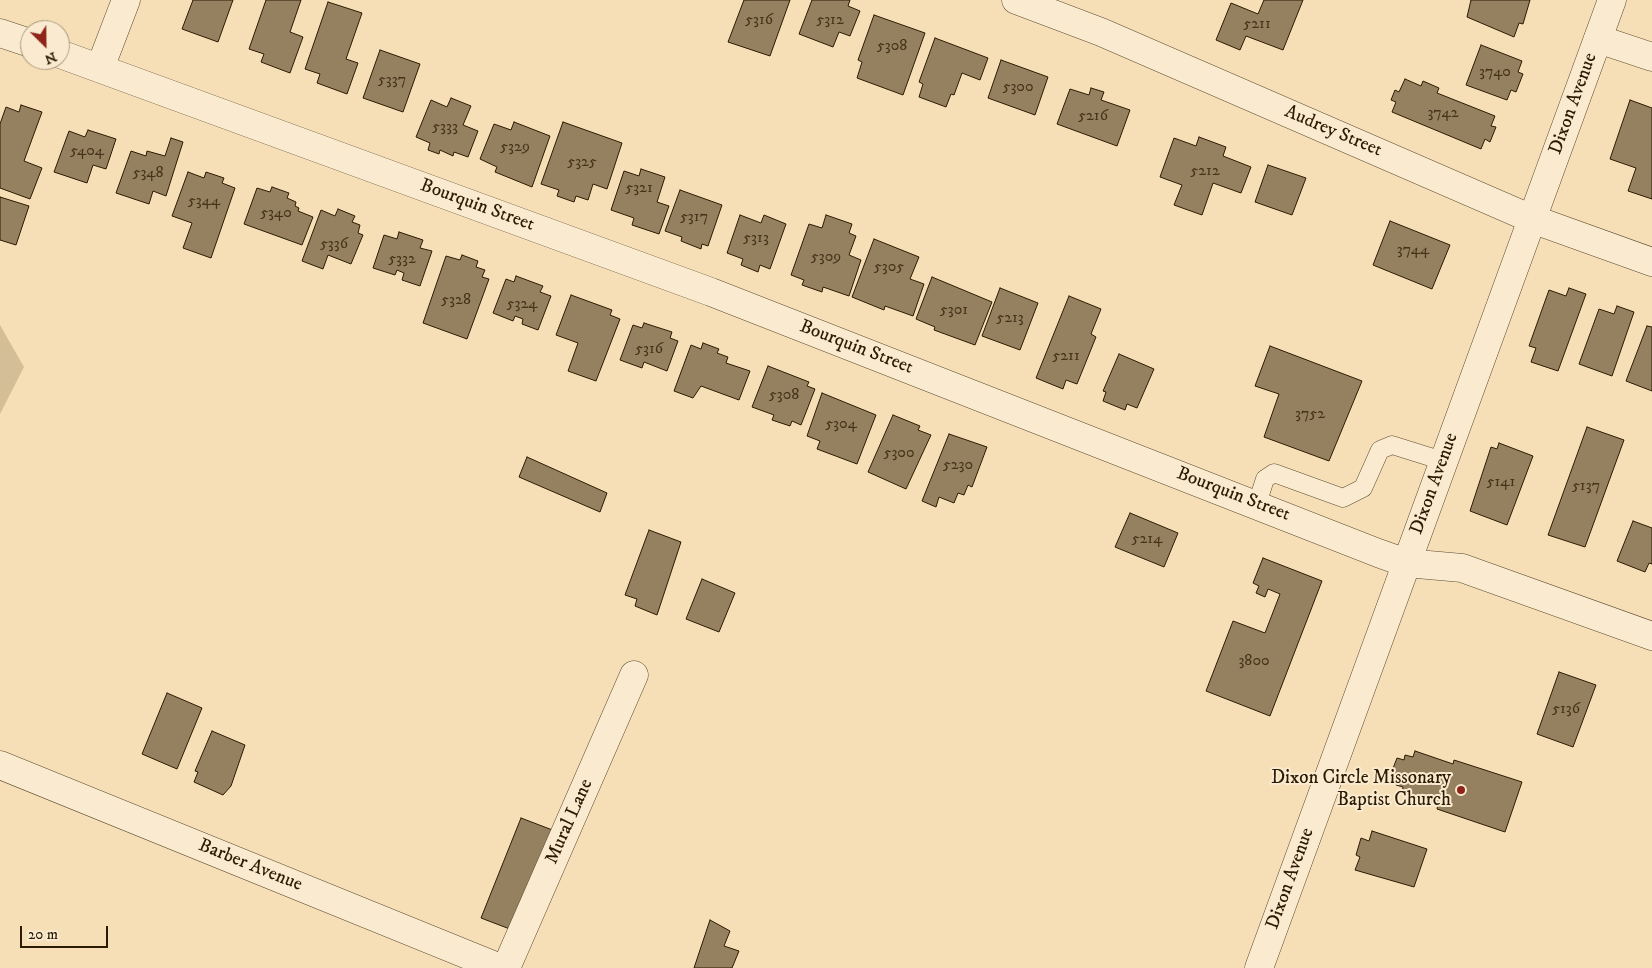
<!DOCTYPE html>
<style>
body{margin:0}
#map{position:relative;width:1652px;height:968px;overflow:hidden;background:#f6dfb6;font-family:"IM FELL DW Pica",serif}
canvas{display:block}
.north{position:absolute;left:20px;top:20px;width:50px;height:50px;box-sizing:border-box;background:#f9ead0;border:1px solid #a7977e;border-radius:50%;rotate:157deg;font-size:14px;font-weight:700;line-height:20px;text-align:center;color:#2b1b02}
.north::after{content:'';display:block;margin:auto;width:18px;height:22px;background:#8f2418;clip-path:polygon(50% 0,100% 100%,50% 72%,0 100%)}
.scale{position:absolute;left:20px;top:926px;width:88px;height:22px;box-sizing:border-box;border:2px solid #2b1b02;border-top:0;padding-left:6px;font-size:15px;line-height:18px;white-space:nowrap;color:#2b1b02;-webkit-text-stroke:4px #f9ead0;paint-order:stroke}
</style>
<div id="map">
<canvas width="1652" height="968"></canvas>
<div class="north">N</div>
<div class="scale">20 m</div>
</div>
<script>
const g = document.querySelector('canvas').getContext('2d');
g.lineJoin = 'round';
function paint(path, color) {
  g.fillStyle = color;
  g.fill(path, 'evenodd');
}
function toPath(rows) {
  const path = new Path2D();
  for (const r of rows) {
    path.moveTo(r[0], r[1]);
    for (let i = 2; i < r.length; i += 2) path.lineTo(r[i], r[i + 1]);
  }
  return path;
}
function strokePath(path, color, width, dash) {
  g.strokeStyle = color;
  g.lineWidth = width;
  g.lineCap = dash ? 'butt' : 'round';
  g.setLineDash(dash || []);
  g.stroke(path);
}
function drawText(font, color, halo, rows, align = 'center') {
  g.font = font + ' "IM FELL DW Pica",serif';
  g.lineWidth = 4;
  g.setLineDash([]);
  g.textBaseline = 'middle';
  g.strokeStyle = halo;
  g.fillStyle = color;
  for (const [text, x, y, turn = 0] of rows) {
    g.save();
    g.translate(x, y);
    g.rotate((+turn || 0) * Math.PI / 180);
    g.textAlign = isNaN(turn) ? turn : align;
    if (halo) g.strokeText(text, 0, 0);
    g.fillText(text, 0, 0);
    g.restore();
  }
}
paint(toPath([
 [0,325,24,367,0,414]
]), '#d3be97');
const building = toPath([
 [193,0,233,0,218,42,182,29,193,0],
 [266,0,301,0,290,32,303,37,290,73,261,62,264,54,249,49,266,0],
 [744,0,790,0,770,56,728,42,744,0],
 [812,0,850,0,848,6,860,11,850,36,839,32,833,47,799,34,812,0],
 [1264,0,1303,0,1283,50,1246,36,1240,50,1216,40,1231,3,1258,14,1264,0],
 [1471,0,1530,0,1523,24,1519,23,1514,37,1467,17,1471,0],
 [328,2,362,13,346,59,358,63,347,94,317,83,320,74,305,69,328,2],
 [874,15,925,33,903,95,857,78,862,62,858,60,874,15],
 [935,38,988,58,980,80,962,73,954,95,951,94,946,107,919,97,923,84,919,82,935,38],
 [1481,45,1522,61,1518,72,1523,74,1516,92,1511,90,1507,100,1466,85,1481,45],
 [380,50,420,64,403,112,363,98,380,50],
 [1001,60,1048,77,1035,115,988,98,1001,60],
 [1405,79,1421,86,1423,81,1439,88,1437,93,1495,116,1491,126,1496,127,1490,142,1485,139,1481,149,1392,112,1396,102,1391,100,1395,90,1399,92,1405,79],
 [1091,88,1104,92,1101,100,1130,110,1117,146,1057,124,1070,89,1089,95,1091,88],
 [451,98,471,106,463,125,478,131,468,157,454,152,453,156,440,150,439,154,428,150,430,143,416,137,431,100,447,107,451,98],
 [1630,100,1652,108,1652,199,1628,191,1636,168,1610,159,1630,100],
 [21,105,42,112,24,161,42,168,30,199,0,188,0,124,6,107,19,112,21,105],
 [514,122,550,136,532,187,495,172,497,167,480,159,494,124,511,130,514,122],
 [563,122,622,143,607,189,593,184,588,200,576,196,574,202,557,196,559,190,541,184,563,122],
 [88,130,116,139,106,169,93,165,87,183,54,172,69,131,85,137,88,130],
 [1199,137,1226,147,1223,156,1251,167,1241,193,1213,183,1202,215,1174,205,1182,185,1160,177,1174,138,1196,146,1199,137],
 [171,138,183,142,166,196,153,191,149,204,116,193,131,151,146,156,147,151,165,156,171,138],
 [1268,165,1306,178,1292,215,1255,202,1268,165],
 [641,169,665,177,657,202,669,206,659,234,632,225,634,218,611,210,624,171,639,176,641,169],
 [188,172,204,178,206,172,224,178,222,183,235,188,211,258,183,248,192,223,172,216,188,172],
 [272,187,289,193,287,198,296,202,295,206,299,208,298,211,313,217,302,245,244,224,257,188,270,192,272,187],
 [680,190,722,205,708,246,702,244,701,249,681,241,682,237,665,231,680,190],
 [0,197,29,206,16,245,0,240,0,197],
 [338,209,355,216,352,222,360,225,358,233,363,235,351,264,328,255,323,269,302,261,321,210,335,216,338,209],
 [740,215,761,223,764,215,786,224,770,269,760,265,758,272,741,265,743,259,727,253,740,215],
 [826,215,852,224,849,233,856,236,849,255,861,260,849,296,823,287,822,292,802,285,804,280,791,275,809,224,822,228,826,215],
 [1390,221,1450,245,1432,289,1373,265,1390,221],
 [399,232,423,240,420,248,432,251,420,286,402,280,404,273,397,270,395,275,373,268,384,235,397,239,399,232],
 [874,239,919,257,910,279,924,284,913,316,885,306,884,310,852,297,874,239],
 [462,255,478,261,476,267,485,270,482,277,489,279,467,339,423,323,446,256,460,260,462,255],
 [516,276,543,286,540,292,551,296,538,330,522,324,523,319,515,316,513,321,493,313,506,279,514,282,516,276],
 [932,277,992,302,975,345,934,330,935,327,916,319,932,277],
 [1000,288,1038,303,1020,350,982,336,1000,288],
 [1569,288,1586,294,1558,371,1531,362,1536,348,1529,346,1549,290,1566,296,1569,288],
 [571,295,612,310,610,315,620,319,596,381,568,371,578,343,556,335,571,295],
 [1069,296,1101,309,1091,334,1096,337,1077,384,1066,380,1063,389,1036,378,1069,296],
 [1617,306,1634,312,1612,376,1579,364,1599,309,1614,314,1617,306],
 [644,323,672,332,670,338,678,341,667,371,644,362,642,368,620,360,633,325,642,328,644,323],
 [1647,326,1652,327,1652,391,1626,381,1647,326],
 [703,343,719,349,717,353,728,357,726,363,750,371,739,400,701,386,693,398,674,391,691,345,701,349,703,343],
 [1270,346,1362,381,1329,461,1264,437,1279,394,1255,386,1270,346],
 [1119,354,1154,369,1137,408,1127,404,1125,410,1103,401,1106,392,1103,391,1119,354],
 [768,366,809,382,807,386,815,389,801,425,792,421,790,426,772,420,774,415,752,407,768,366],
 [822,393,876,415,857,464,817,449,820,441,807,436,822,393],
 [893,415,920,426,918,430,931,435,906,489,868,472,893,415],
 [1587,427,1624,440,1585,547,1548,535,1587,427],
 [949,434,987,447,972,487,968,485,964,495,958,493,954,503,939,497,936,507,922,501,949,434],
 [1499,443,1533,456,1507,525,1470,511,1491,447,1497,449,1499,443],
 [527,457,607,493,600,512,519,477,527,457],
 [1130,513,1178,533,1164,567,1115,547,1130,513],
 [1633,521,1652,528,1652,564,1649,563,1645,572,1617,561,1633,521],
 [649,530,681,542,657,615,635,606,637,599,625,595,649,530],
 [1263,558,1322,581,1270,716,1206,691,1233,621,1265,633,1280,594,1268,589,1265,597,1256,593,1259,586,1253,583,1263,558],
 [702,579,735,593,719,632,686,619,702,579],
 [1559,672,1596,685,1573,747,1537,734,1559,672],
 [167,693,202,708,177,769,142,754,167,693],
 [212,731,245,745,231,786,223,795,194,782,198,772,195,771,212,731],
 [1415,751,1453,764,1454,760,1522,782,1505,832,1437,809,1438,805,1402,793,1403,787,1396,785,1398,779,1390,776,1397,758,1404,760,1405,755,1413,757,1415,751],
 [521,818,555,831,515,931,481,918,521,818],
 [1372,831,1427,849,1414,887,1355,870,1360,857,1356,855,1361,838,1369,841,1372,831],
 [710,920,730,931,724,946,739,951,732,968,694,968,710,920]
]);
paint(building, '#958160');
strokePath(building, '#2b1b02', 1);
const service = toPath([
 [1257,504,1265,479,1274,473,1343,498,1363,488,1380,450,1392,445,1443,461]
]);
const minor = toPath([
 [1016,0,1101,32,1532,219,1652,262],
 [0,33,30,43],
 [1598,39,1652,57],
 [60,54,711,292,1378,553,1406,563,1462,568,1652,636],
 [100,68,126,0],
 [0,765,500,968],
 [506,968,634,675]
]);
const tertiary = toPath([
 [1259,968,1612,0]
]);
strokePath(service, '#5e4c2f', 19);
strokePath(minor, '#5e4c2f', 29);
strokePath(tertiary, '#5e4c2f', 29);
strokePath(service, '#f9ead0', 18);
strokePath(minor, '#f9ead0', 28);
strokePath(tertiary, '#f9ead0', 28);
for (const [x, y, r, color] of [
 [1461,790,5,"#8f2418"]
]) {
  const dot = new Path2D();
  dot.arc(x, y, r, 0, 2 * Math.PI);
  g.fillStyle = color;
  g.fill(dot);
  strokePath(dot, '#f9ead0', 2);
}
drawText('16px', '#46341a', null, [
 ["5316",759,21],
 ["5312",830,21],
 ["5211",1257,25],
 ["5308",892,47],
 ["3740",1495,73],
 ["5337",392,81],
 ["5300",1018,88],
 ["3742",1443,114],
 ["5216",1093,117],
 ["5333",445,128],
 ["5329",515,148],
 ["5404",87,152],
 ["5325",582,163],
 ["5212",1205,172],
 ["5348",148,174],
 ["5321",639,189],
 ["5344",204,202],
 ["5340",276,214],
 ["5317",694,218],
 ["5313",756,239],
 ["5336",334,245],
 ["3744",1413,251],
 ["5309",826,258],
 ["5332",402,260],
 ["5305",889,268],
 ["5328",456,301],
 ["5324",522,305],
 ["5301",954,311],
 ["5213",1010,319],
 ["5316",649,350],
 ["5211",1066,357],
 ["5308",784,396],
 ["3752",1310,415],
 ["5304",841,425],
 ["5300",899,454],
 ["5230",958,466],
 ["5141",1501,483],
 ["5137",1586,487],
 ["5214",1147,540],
 ["3800",1254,662],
 ["5136",1566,710]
]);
drawText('19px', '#2b1b02', '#f9ead0', [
 ["Dixon Avenue",1574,104,-70],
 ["Audrey Street",1333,132,23],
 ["Bourquin Street",477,206,20],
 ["Bourquin Street",856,348,21],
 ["Dixon Avenue",1435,484,-70],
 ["Bourquin Street",1233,495,21],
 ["Mural Lane",570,822,-66],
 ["Barber Avenue",250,866,22],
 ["Dixon Avenue",1291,879,-70]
]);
drawText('19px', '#2b1b02', '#f9ead0', [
 ["Dixon Circle Missonary",1451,779],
 ["Baptist Church",1451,801]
], 'right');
</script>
